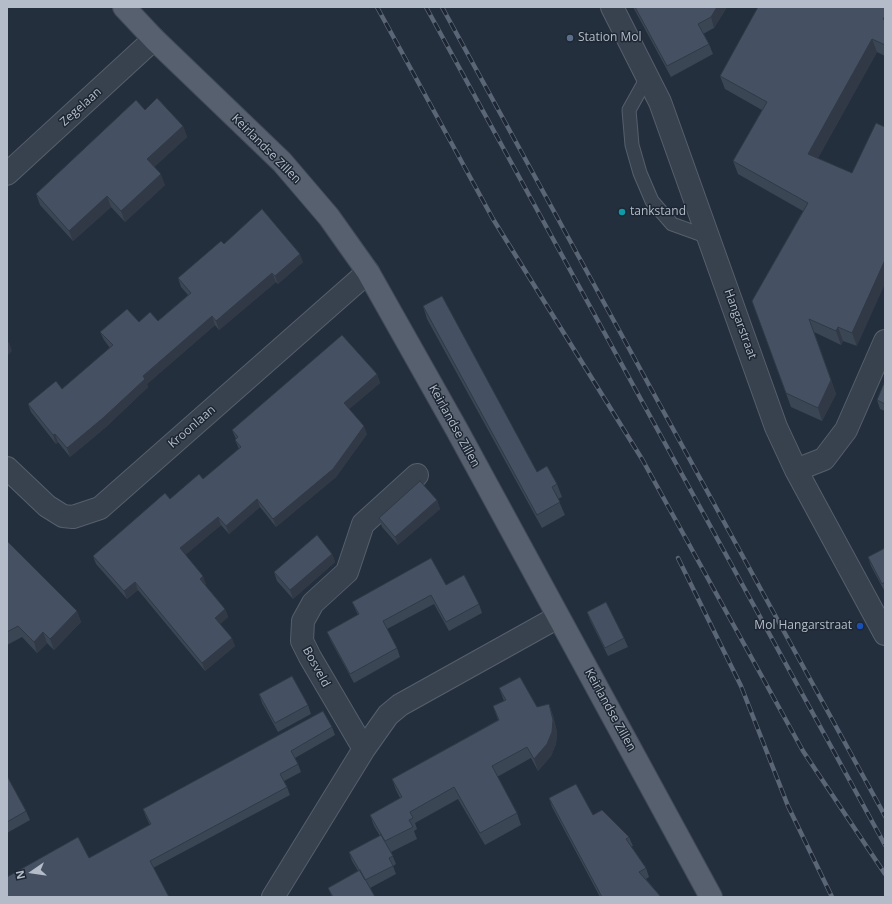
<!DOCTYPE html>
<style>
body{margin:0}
#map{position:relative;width:892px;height:904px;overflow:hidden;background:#242f3e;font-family:"Open Sans",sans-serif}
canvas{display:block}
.frame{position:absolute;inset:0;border:8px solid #b4bcc9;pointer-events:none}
.north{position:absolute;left:12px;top:852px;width:40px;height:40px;-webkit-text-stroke:3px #1d2633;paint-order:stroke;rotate:257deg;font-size:11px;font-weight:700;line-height:16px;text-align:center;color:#b4bcc9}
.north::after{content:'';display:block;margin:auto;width:14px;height:18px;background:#b4bcc9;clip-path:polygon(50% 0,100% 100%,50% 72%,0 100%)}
</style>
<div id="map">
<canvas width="892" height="904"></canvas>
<div class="frame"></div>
<div class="north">N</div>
</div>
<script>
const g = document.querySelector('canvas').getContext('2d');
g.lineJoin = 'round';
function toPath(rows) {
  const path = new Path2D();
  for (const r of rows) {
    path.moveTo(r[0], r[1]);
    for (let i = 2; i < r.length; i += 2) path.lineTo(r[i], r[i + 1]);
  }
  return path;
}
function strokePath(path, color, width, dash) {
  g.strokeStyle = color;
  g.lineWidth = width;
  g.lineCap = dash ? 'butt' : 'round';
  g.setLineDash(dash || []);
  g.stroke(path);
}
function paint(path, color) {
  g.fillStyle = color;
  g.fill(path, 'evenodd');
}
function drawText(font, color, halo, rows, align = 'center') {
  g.font = font + ' "Open Sans",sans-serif';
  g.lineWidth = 3;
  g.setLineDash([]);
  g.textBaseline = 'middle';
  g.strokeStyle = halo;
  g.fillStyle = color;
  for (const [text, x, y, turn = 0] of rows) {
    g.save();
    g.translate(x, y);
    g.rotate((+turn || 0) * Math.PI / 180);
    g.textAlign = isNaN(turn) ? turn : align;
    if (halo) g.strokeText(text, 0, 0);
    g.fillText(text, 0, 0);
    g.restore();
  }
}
const lane = toPath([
 [648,76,629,110,632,145,640,173,652,201,672,224,708,237]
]);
const street = toPath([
 [612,7,660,102,776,427,796,470,885,634],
 [7,174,154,39],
 [7,468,47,506,63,516,73,517,100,508,368,272],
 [796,470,824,459,846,430,885,341],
 [364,749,310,657,302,641,303,621,313,603,347,572,363,524,417,475],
 [273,897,364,749,388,715,400,705,558,617]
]);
const primary = toPath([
 [124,7,154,39,282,162,329,217,368,272,457,430,711,897]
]);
strokePath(lane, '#565f6c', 15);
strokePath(street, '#565f6c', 24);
strokePath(primary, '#414a57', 24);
strokePath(lane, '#38414e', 13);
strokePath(street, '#38414e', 22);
strokePath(primary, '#56606e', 22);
const rail = toPath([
 [377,7,493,219,642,459,803,751,885,874],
 [426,7,885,845],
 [442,7,885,816],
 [678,558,741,686,788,806,832,897]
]);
strokePath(rail, '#5a6575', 4.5);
strokePath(rail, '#1d2633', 3, [9]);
paint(toPath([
 [633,7,727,7,714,28,703,34,709,44,713,54,671,77],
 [885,7,885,56,877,52,818,158,857,346,843,341,841,345,814,332,836,394,822,421,791,407,752,301,803,211,738,174,733,161,762,110,725,89,720,76],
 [145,110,183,126,187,137,154,167,165,185,125,222,111,207,73,241,40,205,36,194],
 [224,244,303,262,278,284,276,282,219,330,215,325,147,384,148,387,106,427,70,457,58,442,56,444,31,412,28,404,62,389,110,348,104,340,100,332,139,322,158,321,188,295,181,287,178,278],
 [423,306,537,472,557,484,562,497,558,499,565,515,542,528,427,319],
 [377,374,380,383,349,409,367,434,336,477,276,527,260,507,229,534,221,525,185,555,206,584,205,585,225,609,228,617,220,624,235,646,205,671,138,590,127,599,96,564,93,556,170,499,203,479,239,449,235,440,236,439,232,430],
 [885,381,885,411,880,409,877,400],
 [437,500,440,509,398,545,382,527,379,518],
 [7,541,77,611,81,622,54,650,47,643,37,653,22,637,7,645],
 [885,548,885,592,871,566,868,557],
 [332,554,335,562,293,599,277,581,274,572],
 [446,585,479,604,482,613,449,631,434,604,387,629,397,648,400,657,354,683,331,641,327,632,358,615,352,602],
 [587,612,624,638,628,647,608,656,590,620],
 [499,688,537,707,549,704,553,716,557,732,556,744,551,756,538,771,531,758,497,777,517,813,521,825,485,845,458,799,415,823,417,829,414,831,417,839,391,852,396,864,393,866,396,874,370,888,375,897,332,897,328,888,358,871,352,861,349,852,380,836,374,826,370,815,400,798,396,790,392,779,498,720,493,706,504,701],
 [259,694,308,705,311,714,278,732,262,703],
 [332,727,335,735,295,758,298,764,301,772,284,781,287,787,290,795,153,868,89,858,150,825,146,817,143,809],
 [7,776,26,811,30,820,7,833],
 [549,798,593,815,629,837,633,846,631,846,646,868,649,877,646,879,661,897,600,897,552,807]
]), '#3b4654');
paint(toPath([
 [717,7,727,7,714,28,711,17],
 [872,39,877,52,813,167,808,154],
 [183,126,187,137,151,170,147,159],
 [161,174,165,185,125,222,121,211],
 [107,196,111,207,73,241,69,231],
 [300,254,303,262,278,284,275,276],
 [885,260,885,284,857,346,852,333],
 [272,273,276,282,219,330,216,321],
 [212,316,215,325,147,384,148,387,106,427,70,457,67,448,143,376],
 [838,327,843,341,841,345,836,331],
 [814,332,836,394,822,421,818,408],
 [9,342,12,351,7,356,7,344],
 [377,374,380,383,347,411,344,403],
 [364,426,367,434,336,477,276,527,273,519],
 [55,434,58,442,56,444,53,435],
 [257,499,260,507,229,534,226,526],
 [437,500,440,509,398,545,395,537],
 [218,517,221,525,183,557,180,548],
 [332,554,335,562,293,599,290,590],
 [203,576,206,584,203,587,200,579],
 [135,582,138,590,127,599,124,591],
 [225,609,228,617,218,626,215,618],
 [77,611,81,622,54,650,50,639],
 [43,632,47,643,37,653,34,642],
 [232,638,235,646,205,671,202,663],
 [549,704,553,716,557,732,556,744,551,756,538,771,534,759]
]), '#303945');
const building = toPath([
 [635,7,717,7,711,17,698,24,709,44,667,66,635,7],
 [758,7,885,7,885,16,883,19,885,20,885,45,872,39,808,154,852,173,876,123,885,127,885,260,852,333,838,327,836,331,809,319,831,380,818,408,786,393,752,301,808,203,733,161,767,102,720,76,758,7],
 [157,98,183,126,147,159,161,174,121,211,107,196,69,231,36,194,136,100,145,110,157,98],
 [262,209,300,254,275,276,272,273,216,321,212,316,143,376,145,379,103,418,67,448,55,434,53,435,28,404,56,381,62,389,113,345,100,332,127,309,139,322,150,312,158,321,191,293,178,278,221,241,224,244,262,209],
 [442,296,537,472,547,466,557,484,552,487,560,502,537,515,423,306,442,296],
 [342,335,377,374,344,403,364,426,333,469,273,519,257,499,226,526,218,517,180,548,203,576,200,579,225,609,215,618,232,638,202,663,135,582,124,591,93,556,165,493,170,499,199,474,203,479,241,447,235,440,238,437,232,430,342,335],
 [885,381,885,404,877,400,885,381],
 [420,481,437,500,395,537,379,518,420,481],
 [317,535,332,554,290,590,274,572,317,535],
 [7,541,77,611,50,639,43,632,34,642,18,626,7,632,7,541],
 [885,548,885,582,882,584,868,557,885,548],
 [431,558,446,585,464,575,479,604,446,622,431,595,383,621,397,648,350,674,327,632,359,614,352,602,431,558],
 [606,602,624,638,605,648,587,612,606,602],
 [292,676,308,705,275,723,259,694,292,676],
 [520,677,537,707,549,704,553,720,552,732,547,744,534,759,527,747,492,766,517,813,480,833,454,787,410,812,413,818,409,820,413,827,385,841,370,815,402,797,392,779,499,720,493,706,506,700,499,688,520,677],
 [323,711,332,727,291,751,298,764,280,774,287,787,150,861,169,897,7,897,7,877,78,837,89,858,151,824,143,809,323,711],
 [7,776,26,811,7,822,7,776],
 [576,784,593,815,602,810,629,837,626,839,646,868,639,872,661,897,602,897,549,798,576,784],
 [381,835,393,856,389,858,393,866,365,880,349,852,381,835],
 [360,870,375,897,333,897,328,888,360,870]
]);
paint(building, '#455162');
strokePath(building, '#303945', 1);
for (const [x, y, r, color] of [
 [570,38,4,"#5c6f8a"],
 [622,212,4,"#0f9aa8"],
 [860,626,4,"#1a4fb4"]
]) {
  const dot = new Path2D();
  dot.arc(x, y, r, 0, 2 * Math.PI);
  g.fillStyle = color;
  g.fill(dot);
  strokePath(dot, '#1d2633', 1.5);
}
drawText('12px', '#b4bcc9', '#1d2633', [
 ["Station Mol",578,38],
 ["tankstand",630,212],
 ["Mol Hangarstraat",852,626,"right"]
], 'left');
drawText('12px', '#b4bcc9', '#1d2633', [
 ["Zegelaan",81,107,-42],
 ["Keirlandse Zillen",266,149,45],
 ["Hangarstraat",740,324,70],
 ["Keirlandse Zillen",454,426,61],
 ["Kroonlaan",192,427,-41],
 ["Bosveld",316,667,61],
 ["Keirlandse Zillen",610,710,61]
]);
</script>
